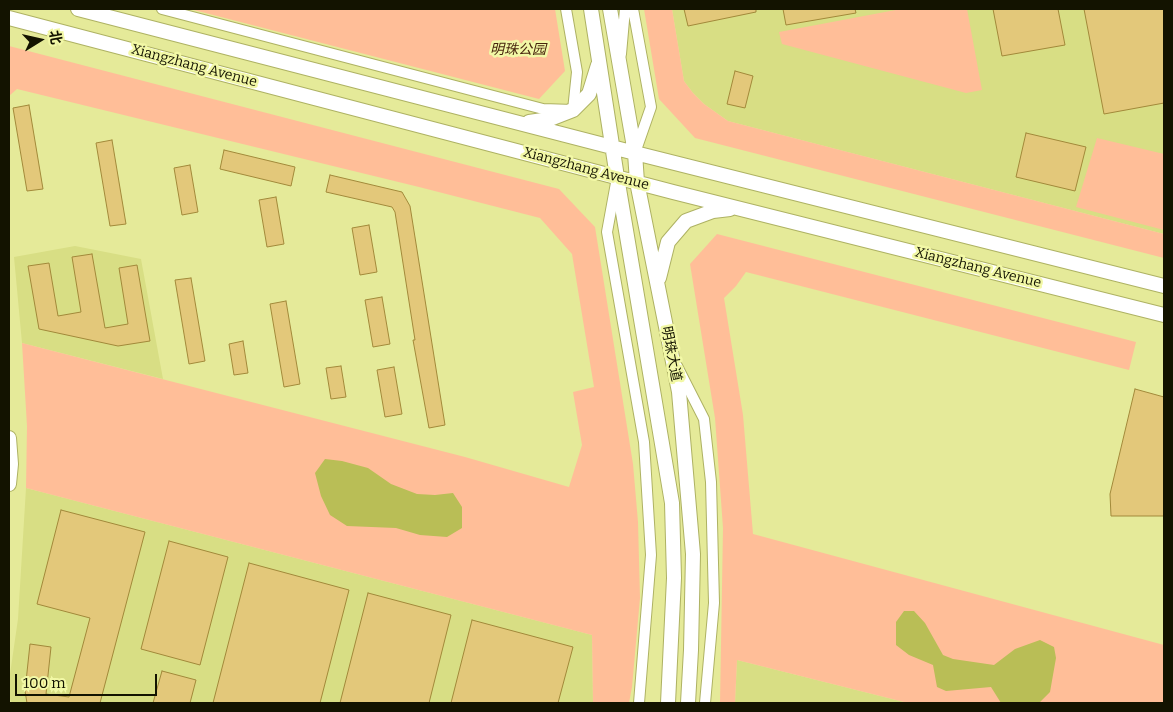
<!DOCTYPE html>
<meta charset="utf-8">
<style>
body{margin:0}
#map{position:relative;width:1173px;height:712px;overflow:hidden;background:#e5ea99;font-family:Bitter,"Noto Sans SC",serif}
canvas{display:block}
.frame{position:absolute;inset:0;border:10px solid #131300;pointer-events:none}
.north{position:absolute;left:15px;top:15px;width:50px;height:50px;-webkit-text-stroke:4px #f2f8a6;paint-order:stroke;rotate:80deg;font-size:14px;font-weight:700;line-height:20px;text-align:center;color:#131300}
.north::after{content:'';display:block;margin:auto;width:18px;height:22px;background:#131300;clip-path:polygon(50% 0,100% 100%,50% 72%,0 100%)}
.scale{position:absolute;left:15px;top:674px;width:142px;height:22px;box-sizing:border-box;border:2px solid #131300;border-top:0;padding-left:6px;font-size:15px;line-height:18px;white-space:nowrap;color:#131300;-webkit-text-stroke:4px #f2f8a6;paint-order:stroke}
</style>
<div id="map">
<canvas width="1173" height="712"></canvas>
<div class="frame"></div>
<div class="north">北</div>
<div class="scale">100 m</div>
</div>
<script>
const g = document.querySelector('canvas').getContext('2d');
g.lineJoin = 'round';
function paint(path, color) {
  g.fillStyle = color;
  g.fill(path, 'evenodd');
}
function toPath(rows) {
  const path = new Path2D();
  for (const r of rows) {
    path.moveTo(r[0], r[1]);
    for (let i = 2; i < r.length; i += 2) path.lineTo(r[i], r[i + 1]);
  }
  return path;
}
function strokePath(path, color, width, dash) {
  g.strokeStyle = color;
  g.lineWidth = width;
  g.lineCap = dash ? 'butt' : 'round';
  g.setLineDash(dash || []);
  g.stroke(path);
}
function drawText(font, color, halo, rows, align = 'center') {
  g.font = font + ' Bitter,"Noto Sans SC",serif';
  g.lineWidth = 5;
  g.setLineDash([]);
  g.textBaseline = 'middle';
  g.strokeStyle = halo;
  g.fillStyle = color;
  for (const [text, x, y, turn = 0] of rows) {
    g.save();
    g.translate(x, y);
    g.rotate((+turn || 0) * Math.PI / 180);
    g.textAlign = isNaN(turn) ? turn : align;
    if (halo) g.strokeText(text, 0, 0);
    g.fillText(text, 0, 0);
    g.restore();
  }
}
paint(toPath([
 [672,9,1164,9,1164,234,728,121,704,104,693,93,684,81],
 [75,246,141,259,163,379,22,343,14,257],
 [26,488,592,635,593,703,12,703,9,697,9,681,18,619],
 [737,660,908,703,735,703]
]), '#d8de84');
paint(toPath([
 [190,9,555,9,565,71,539,99],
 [644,9,672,9,684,81,693,93,704,104,728,121,1164,234,1164,258,695,138,659,99],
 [901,9,967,9,982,90,966,93,782,44,779,32],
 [9,46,559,189,595,227,633,464,638,522,640,598,632,687,629,703,593,703,592,635,26,488,27,426,22,343,465,457,569,487,582,445,573,392,594,387,572,254,540,218,419,187,17,89,9,96],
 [1097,138,1164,154,1164,230,1076,207],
 [717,234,1136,342,1129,370,746,272,736,286,724,298,743,415,753,534,1164,645,1164,703,908,703,737,660,735,703,720,703,723,528,715,418,690,264]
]), '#ffbe98');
paint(toPath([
 [325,459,342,461,368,468,391,484,417,494,435,495,453,493,462,507,462,528,447,537,420,535,396,528,347,526,330,515,321,496,315,473],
 [904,611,914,611,925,623,943,655,953,659,994,665,1015,649,1040,640,1054,647,1056,658,1050,692,1039,703,1001,703,991,687,946,691,937,687,933,665,909,655,896,645,896,622]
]), '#b9be56');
const building = toPath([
 [684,9,756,9,756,12,688,26,684,9],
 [783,9,855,9,856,13,786,25,783,9],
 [993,9,1058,9,1065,45,1002,56,993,9],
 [1084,9,1164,9,1164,103,1104,114,1084,9],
 [735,71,753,76,745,108,727,104,735,71],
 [29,105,43,189,27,191,13,108,29,105],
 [1026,133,1086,147,1075,191,1016,177,1026,133],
 [112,140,126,224,110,226,96,143,112,140],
 [224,150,295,167,291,186,220,169,224,150],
 [190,165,198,212,182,215,174,168,190,165],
 [330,175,402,192,410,206,445,425,429,428,413,340,415,340,395,212,392,207,326,192,330,175],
 [276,197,284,244,267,247,259,200,276,197],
 [369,225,377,272,360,275,352,228,369,225],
 [92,254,105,328,128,324,119,268,137,265,150,341,118,346,39,329,28,266,49,263,58,316,81,312,72,257,92,254],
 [191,278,205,361,189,364,175,280,191,278],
 [382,297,390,344,373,347,365,300,382,297],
 [286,301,300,384,284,387,270,304,286,301],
 [243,341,248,373,234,375,229,344,243,341],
 [341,366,346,397,331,399,326,368,341,366],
 [394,367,402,414,385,417,377,370,394,367],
 [1135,389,1164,397,1164,516,1111,516,1110,494,1135,389],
 [61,510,145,532,100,703,27,703,25,691,30,644,51,647,46,694,69,697,90,618,37,604,61,510],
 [169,541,228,557,200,665,141,649,169,541],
 [249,563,349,590,320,703,213,703,249,563],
 [368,593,451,615,429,703,340,703,368,593],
 [472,620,573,647,558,703,451,703,472,620],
 [162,671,196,680,190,703,153,703,162,671]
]);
paint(building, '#e3c87a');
strokePath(building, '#a2893a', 1);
const street = toPath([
 [162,9,543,109,573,110,577,72,566,9],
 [633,9,651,107,636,150],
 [621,54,625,9],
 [616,183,607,232,644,442,651,555,639,703],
 [677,366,704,419,711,482,714,603,705,703]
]);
const secondary = toPath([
 [78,9,635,153,1164,286],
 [591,9,617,177,672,503,674,578,668,703],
 [610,9,635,153,637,182,679,392,693,554,691,650,688,703],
 [9,18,673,192,1164,315],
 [529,122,550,119,573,110,589,94,598,65],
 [659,278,668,242,686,221,713,211,730,209],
 [9,438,11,464,9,484]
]);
strokePath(street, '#aeb263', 12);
strokePath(secondary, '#aeb263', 16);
strokePath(street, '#fff', 10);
strokePath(secondary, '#fff', 14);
drawText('italic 14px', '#48250d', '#f2f8a6', [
 ["明珠公园",518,50]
]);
drawText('14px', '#131300', '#f2f8a6', [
 ["Xiangzhang Avenue",194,66,15],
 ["Xiangzhang Avenue",586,169,15],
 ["Xiangzhang Avenue",978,268,14],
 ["明珠大道",671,354,79]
]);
</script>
